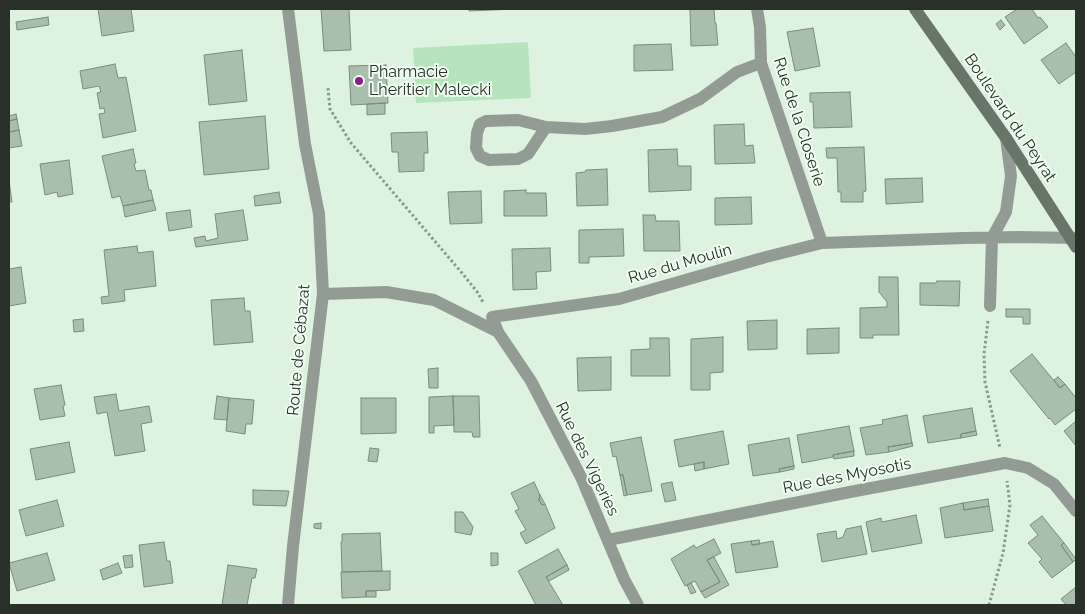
<!DOCTYPE html>
<meta charset="utf-8">
<style>
body{margin:0}
#map{position:relative;width:1085px;height:614px;overflow:hidden;background:#ddf3e0;font-family:Raleway,sans-serif}
canvas{display:block}
.frame{position:absolute;inset:0;border:10px solid #283029;pointer-events:none}
</style>
<div id="map">
<canvas width="1085" height="614"></canvas>
<div class="frame"></div>
</div>
<script>
const g = document.querySelector('canvas').getContext('2d');
g.lineJoin = 'round';
function paint(path, color) {
  g.fillStyle = color;
  g.fill(path, 'evenodd');
}
function toPath(rows) {
  const path = new Path2D();
  for (const r of rows) {
    path.moveTo(r[0], r[1]);
    for (let i = 2; i < r.length; i += 2) path.lineTo(r[i], r[i + 1]);
  }
  return path;
}
function strokePath(path, color, width, dash) {
  g.strokeStyle = color;
  g.lineWidth = width;
  g.lineCap = dash ? 'butt' : 'round';
  g.setLineDash(dash || []);
  g.stroke(path);
}
function drawText(font, color, halo, rows, align = 'center') {
  g.font = font + ' Raleway,sans-serif';
  g.lineWidth = 4;
  g.setLineDash([]);
  g.textBaseline = 'middle';
  g.strokeStyle = halo;
  g.fillStyle = color;
  for (const [text, x, y, turn = 0] of rows) {
    g.save();
    g.translate(x, y);
    g.rotate((+turn || 0) * Math.PI / 180);
    g.textAlign = isNaN(turn) ? turn : align;
    if (halo) g.strokeText(text, 0, 0);
    g.fillText(text, 0, 0);
    g.restore();
  }
}
paint(toPath([
 [528,42,531,98,416,103,413,48]
]), '#b6e5bd');
const building = toPath([
 [98,9,131,9,134,31,102,36,98,9],
 [321,9,349,9,351,50,324,51,321,9],
 [469,9,516,9,469,11,469,9],
 [690,9,714,9,715,23,716,23,718,45,691,46,690,9],
 [1017,9,1032,9,1038,18,1040,17,1048,27,1024,44,1005,17,1017,9],
 [48,17,49,25,17,30,16,22,48,17],
 [1001,20,1005,25,1000,30,996,24,1001,20],
 [813,28,820,66,795,71,787,32,813,28],
 [1066,43,1076,57,1076,72,1059,84,1041,60,1066,43],
 [671,44,673,70,634,71,634,45,671,44],
 [242,50,247,101,209,105,204,55,242,50],
 [115,64,118,78,126,77,136,131,103,138,99,114,105,113,104,108,100,109,97,93,101,92,99,86,83,89,80,71,115,64],
 [386,65,388,103,351,105,349,66,386,65],
 [850,92,852,127,814,128,813,102,810,102,810,93,850,92],
 [385,103,385,114,367,115,367,104,385,103],
 [16,114,17,119,9,121,9,116,16,114],
 [265,116,269,169,204,175,199,122,265,116],
 [17,119,19,130,9,132,9,121,17,119],
 [744,124,745,146,753,145,755,163,715,164,714,125,744,124],
 [19,130,22,146,9,148,9,132,19,130],
 [427,132,428,153,424,153,424,171,399,172,398,152,392,152,391,133,427,132],
 [864,147,866,191,863,192,863,202,841,202,841,192,838,192,837,158,827,158,826,148,864,147],
 [133,149,136,163,134,164,136,171,145,170,149,190,151,190,153,200,123,206,120,196,112,198,102,156,133,149],
 [677,149,678,166,691,166,691,190,649,192,648,150,677,149],
 [69,160,73,194,58,197,57,192,45,195,40,164,69,160],
 [607,169,608,205,577,206,576,173,585,172,586,170,607,169],
 [922,178,923,202,886,204,885,179,922,178],
 [9,180,12,202,9,202,9,180],
 [526,190,526,193,546,193,547,216,504,216,504,191,526,190],
 [481,191,482,223,450,224,448,192,481,191],
 [279,192,281,203,255,206,254,196,279,192],
 [751,197,752,224,715,225,715,198,751,197],
 [153,200,156,210,125,217,123,206,153,200],
 [190,210,192,227,169,231,166,213,190,210],
 [243,210,248,240,196,247,194,238,205,236,206,241,218,238,215,214,243,210],
 [643,215,655,215,656,221,679,221,680,251,644,251,643,215],
 [623,229,624,256,589,257,589,263,579,263,579,230,623,229],
 [137,246,138,253,153,251,156,286,124,290,125,301,102,304,101,297,109,296,104,250,137,246],
 [550,248,551,271,536,272,537,289,513,290,512,249,550,248],
 [21,267,26,303,9,306,9,269,21,267],
 [879,277,898,277,899,335,873,335,873,338,860,338,860,308,887,307,887,302,879,292,879,277],
 [937,281,960,281,959,306,920,305,920,283,936,283,937,281],
 [244,298,245,311,250,311,253,342,214,345,211,300,244,298],
 [1006,309,1030,309,1030,324,1023,324,1023,317,1006,317,1006,309],
 [83,319,84,331,74,332,73,320,83,319],
 [777,320,777,349,748,350,747,321,777,320],
 [839,328,839,353,807,354,807,329,839,328],
 [723,337,723,372,710,373,710,390,691,390,691,339,723,337],
 [650,338,669,338,670,376,631,376,631,350,650,349,650,338],
 [1032,354,1060,388,1065,384,1076,398,1076,409,1055,425,1050,418,1049,419,1010,371,1032,354],
 [611,357,611,390,578,391,577,358,611,357],
 [438,368,438,388,429,388,428,369,438,368],
 [1058,377,1065,384,1060,388,1054,380,1058,377],
 [61,385,65,405,63,406,65,416,40,420,34,389,61,385],
 [116,394,119,411,149,406,152,422,141,424,145,451,115,456,107,412,97,414,94,397,116,394],
 [217,396,229,398,227,420,214,419,217,396],
 [453,396,454,425,434,426,434,433,429,433,429,397,453,396],
 [453,396,479,396,480,437,473,437,472,432,454,432,453,396],
 [229,398,254,400,252,424,246,424,245,434,226,431,229,398],
 [361,398,396,398,396,433,361,434,361,398],
 [972,408,976,431,961,434,961,438,928,443,923,416,972,408],
 [907,415,912,443,888,447,889,452,866,455,860,428,883,424,882,420,907,415],
 [1076,421,1076,446,1064,431,1076,421],
 [849,426,854,451,833,455,833,457,802,463,797,435,849,426],
 [723,431,729,464,704,469,704,462,679,467,674,440,723,431],
 [976,431,977,435,961,438,961,434,976,431],
 [641,437,652,491,627,495,623,475,620,475,616,456,613,457,610,443,641,437],
 [789,438,794,466,779,469,780,472,753,476,748,445,789,438],
 [69,442,75,472,36,480,30,449,69,442],
 [912,443,913,446,889,452,888,447,912,443],
 [370,448,379,449,377,462,368,461,370,448],
 [854,451,854,456,834,459,833,455,854,451],
 [704,462,704,469,695,471,694,464,704,462],
 [794,466,794,469,780,472,779,469,794,466],
 [620,475,623,475,627,495,624,496,620,475],
 [534,482,540,495,539,500,542,505,545,504,555,528,526,544,520,533,526,530,515,511,519,509,511,493,534,482],
 [672,482,676,500,665,502,661,484,672,482],
 [253,490,289,491,286,506,253,505,253,490],
 [540,495,545,504,542,505,539,500,540,495],
 [988,499,989,506,964,510,963,503,988,499],
 [57,500,64,526,26,536,19,510,57,500],
 [963,503,964,510,989,506,993,531,945,538,940,508,963,503],
 [455,512,463,512,473,527,471,535,455,532,455,512],
 [916,515,922,543,872,552,866,522,881,518,882,522,916,515],
 [1042,516,1064,543,1061,545,1073,562,1052,578,1039,562,1042,559,1028,543,1038,535,1030,525,1042,516],
 [321,523,321,529,314,528,314,524,321,523],
 [861,526,867,554,822,562,817,534,836,531,837,539,843,537,846,529,861,526],
 [380,533,382,571,342,572,341,542,342,542,342,534,380,533],
 [714,539,721,553,707,560,720,582,701,592,695,581,685,586,671,559,694,545,696,548,714,539],
 [759,540,760,544,752,545,751,541,759,540],
 [751,541,752,545,773,541,778,567,736,573,731,544,751,541],
 [164,542,167,561,170,561,173,583,144,587,139,545,164,542],
 [1064,543,1076,559,1073,562,1061,545,1064,543],
 [558,549,567,565,546,577,563,605,536,605,518,571,558,549],
 [47,553,55,580,17,591,9,563,47,553],
 [491,553,498,553,498,565,491,566,491,553],
 [132,555,133,567,125,568,123,556,132,555],
 [714,557,729,585,705,598,701,592,720,582,707,560,714,557],
 [118,563,122,573,103,580,100,570,118,563],
 [228,565,257,569,255,578,252,578,247,605,222,605,228,565],
 [567,565,569,570,549,581,546,577,567,565],
 [390,571,390,590,366,591,366,597,342,598,341,572,390,571],
 [691,583,696,592,691,594,687,585,691,583],
 [1076,587,1076,605,1066,605,1061,599,1076,587],
 [366,591,376,591,376,597,366,597,366,591]
]);
paint(building, '#a9beac');
strokePath(building, '#798d7c', 1);
strokePath(toPath([
 [328,88,330,109,351,143,462,273,478,293,484,304],
 [988,321,984,354,985,382,1000,448],
 [989,605,1003,553,1010,505,1007,481]
]), '#8a998c', 3, [2.5, 2.5]);
strokePath(toPath([
 [757,9,760,27,761,63,822,243],
 [546,127,528,154,518,159,489,160,480,156,476,148,477,133,480,124,486,121,518,120,546,127,585,129,612,126,662,117,700,99,737,72,761,63],
 [323,294,386,292,434,300,498,332,492,317,619,299,766,257,822,243,964,238,1019,237,1076,238],
 [990,306,992,238,1006,212,1011,176,1006,138],
 [498,332,531,381,581,477,624,579,638,605],
 [608,540,850,492,1005,463,1028,468,1054,484,1076,511]
]), '#939c94', 12);
strokePath(toPath([
 [288,605,293,546,323,294,319,214,305,144,288,9]
]), '#939c94', 12);
strokePath(toPath([
 [915,9,1006,138,1076,247]
]), '#68766a', 12);
for (const [x, y, r, color] of [
 [359,81,5,"#892086"]
]) {
  const dot = new Path2D();
  dot.arc(x, y, r, 0, 2 * Math.PI);
  g.fillStyle = color;
  g.fill(dot);
  strokePath(dot, '#f0fef2', 2);
}
drawText('16px', '#283029', '#f0fef2', [
 ["Pharmacie",369,72],
 ["Lheritier Malecki",369,90]
], 'left');
drawText('16px', '#283029', '#f0fef2', [
 ["Boulevard du Peyrat",1010,118,56],
 ["Rue de la Closerie",799,122,72],
 ["Rue du Moulin",680,264,-16],
 ["Route de Cébazat",299,350,-85],
 ["Rue des Vigeries",587,459,64],
 ["Rue des Myosotis",847,476,-11]
]);
</script>
